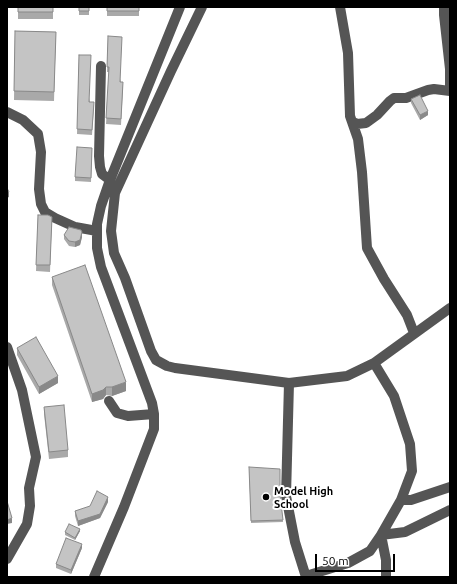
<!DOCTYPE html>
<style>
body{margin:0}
#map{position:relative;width:457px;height:584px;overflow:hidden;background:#fff;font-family:Ubuntu,sans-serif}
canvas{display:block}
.frame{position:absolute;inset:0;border:8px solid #000;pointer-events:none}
.scale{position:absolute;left:315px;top:554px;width:80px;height:18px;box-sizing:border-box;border:2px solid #000;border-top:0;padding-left:5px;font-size:12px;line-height:14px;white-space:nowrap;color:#000;-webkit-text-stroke:3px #fff;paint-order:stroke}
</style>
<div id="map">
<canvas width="457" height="584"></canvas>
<div class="frame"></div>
<div class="scale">50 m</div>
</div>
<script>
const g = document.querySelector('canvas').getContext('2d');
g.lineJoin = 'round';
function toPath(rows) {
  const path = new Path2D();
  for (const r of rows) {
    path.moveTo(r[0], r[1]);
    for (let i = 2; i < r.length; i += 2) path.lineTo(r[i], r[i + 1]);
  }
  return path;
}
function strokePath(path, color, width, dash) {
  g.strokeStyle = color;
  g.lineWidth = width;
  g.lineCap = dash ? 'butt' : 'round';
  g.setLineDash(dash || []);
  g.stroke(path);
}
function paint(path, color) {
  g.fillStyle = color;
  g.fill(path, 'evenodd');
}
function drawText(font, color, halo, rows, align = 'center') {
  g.font = font + ' Ubuntu,sans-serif';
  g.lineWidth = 4;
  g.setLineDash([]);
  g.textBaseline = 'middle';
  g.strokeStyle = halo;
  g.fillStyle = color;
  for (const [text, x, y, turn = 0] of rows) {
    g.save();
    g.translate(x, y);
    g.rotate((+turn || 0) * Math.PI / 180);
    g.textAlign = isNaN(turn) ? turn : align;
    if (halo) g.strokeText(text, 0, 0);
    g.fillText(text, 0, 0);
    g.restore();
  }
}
strokePath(toPath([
 [202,7,171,71,115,193,111,231,114,253,125,278,151,351,156,360,167,366,175,368,289,383,347,376,374,363,450,308],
 [340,7,348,53,350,116,358,139,362,172,367,248,384,279,407,315,414,333],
 [444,7,444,15,450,69,450,85],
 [101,66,99,156,100,167,102,174,110,180],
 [7,112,23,120,38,134,41,152,39,189,41,204,45,212,55,218,75,227,97,231],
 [353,122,357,124,366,123,377,115,390,101,394,98,406,98,428,90,434,89,450,91],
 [7,347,22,390,36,457,29,488,30,506,27,524,7,559],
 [374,363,394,396,410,444,412,471,401,500,381,535,386,560,386,577],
 [289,383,286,496,295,542,306,577],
 [109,401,117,413,128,416,154,414],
 [401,500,411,500,450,487],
 [306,576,348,563,370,551,381,535,405,532,450,510],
 [94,577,124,507,154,429,154,414,152,403,101,267,97,248,97,224,101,206,110,180,180,7]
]), '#555', 10);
paint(toPath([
 [18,7,53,7,53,19,18,19],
 [79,7,89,7,89,15,79,15],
 [107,7,139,7,139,16,107,16],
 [15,31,56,32,54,101,14,100],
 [108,36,121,82,123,87,121,125,106,124,109,72,107,72],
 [79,55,90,102,94,106,92,135,77,134],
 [411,99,428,115,420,120,411,103],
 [92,148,91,182,75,181,75,177],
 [38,215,52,217,50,272,36,271],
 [64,235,82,237,80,245,75,247,69,246,64,239],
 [52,277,126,391,112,396,106,395,103,399,92,402,52,285],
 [17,348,58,383,39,394,17,355],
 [44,407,68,450,68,457,49,459,44,414],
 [249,467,280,494,283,522,251,523],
 [108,502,100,518,78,526,75,516,75,511],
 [80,531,75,540,65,535,65,532],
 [82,548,71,574,56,568,56,564]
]), '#a9a9a9');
paint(toPath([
 [428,111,428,115,420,120,420,115],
 [9,192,9,197,7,198,7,194],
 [82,232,82,237,80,245,75,247,75,242],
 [58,376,58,383,39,394,39,387],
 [126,382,126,391,112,396,112,387],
 [106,387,106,395,103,399,92,402,92,394],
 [108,497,108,502,100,518,78,526,78,521],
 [12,518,12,523,7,524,7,520],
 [80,529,80,531,75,540,75,538],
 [82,544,82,548,71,574,71,570]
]), '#898989');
const building = toPath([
 [18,7,53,7,53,12,18,12,18,7],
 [79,7,89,7,89,11,79,11,79,7],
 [107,7,139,7,139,11,107,11,107,7],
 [15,31,56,32,54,92,14,91,15,31],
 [108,36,122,37,120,82,123,82,121,119,106,118,109,67,107,67,108,36],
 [79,55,91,55,89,102,94,102,92,130,77,129,79,55],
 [420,95,428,111,420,115,411,99,420,95],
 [77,147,92,148,91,178,75,177,77,147],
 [7,188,9,192,7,194,7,188],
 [38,215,48,215,52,217,50,265,36,265,38,215],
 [69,227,81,230,82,232,80,240,75,242,69,241,64,235,69,227],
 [85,265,126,382,112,387,106,387,103,390,92,394,52,277,85,265],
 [36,337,58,376,39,387,17,348,36,337],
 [64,405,68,450,49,452,44,407,64,405],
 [249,467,280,469,280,494,283,520,251,521,249,467],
 [97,491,108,497,100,514,78,521,75,511,90,506,97,491],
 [7,501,12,518,7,520,7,501],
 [69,524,80,529,75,538,65,532,69,524],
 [66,538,82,544,71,570,56,564,66,538]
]);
paint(building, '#c4c4c4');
strokePath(building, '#898989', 1);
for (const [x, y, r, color] of [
 [266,497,4,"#000"]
]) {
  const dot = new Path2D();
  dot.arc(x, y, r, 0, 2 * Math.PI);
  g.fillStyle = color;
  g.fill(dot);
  strokePath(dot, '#fff', 1.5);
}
drawText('bold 11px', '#000', '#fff', [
 ["Model High",274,491],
 ["School",274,504]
], 'left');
</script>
